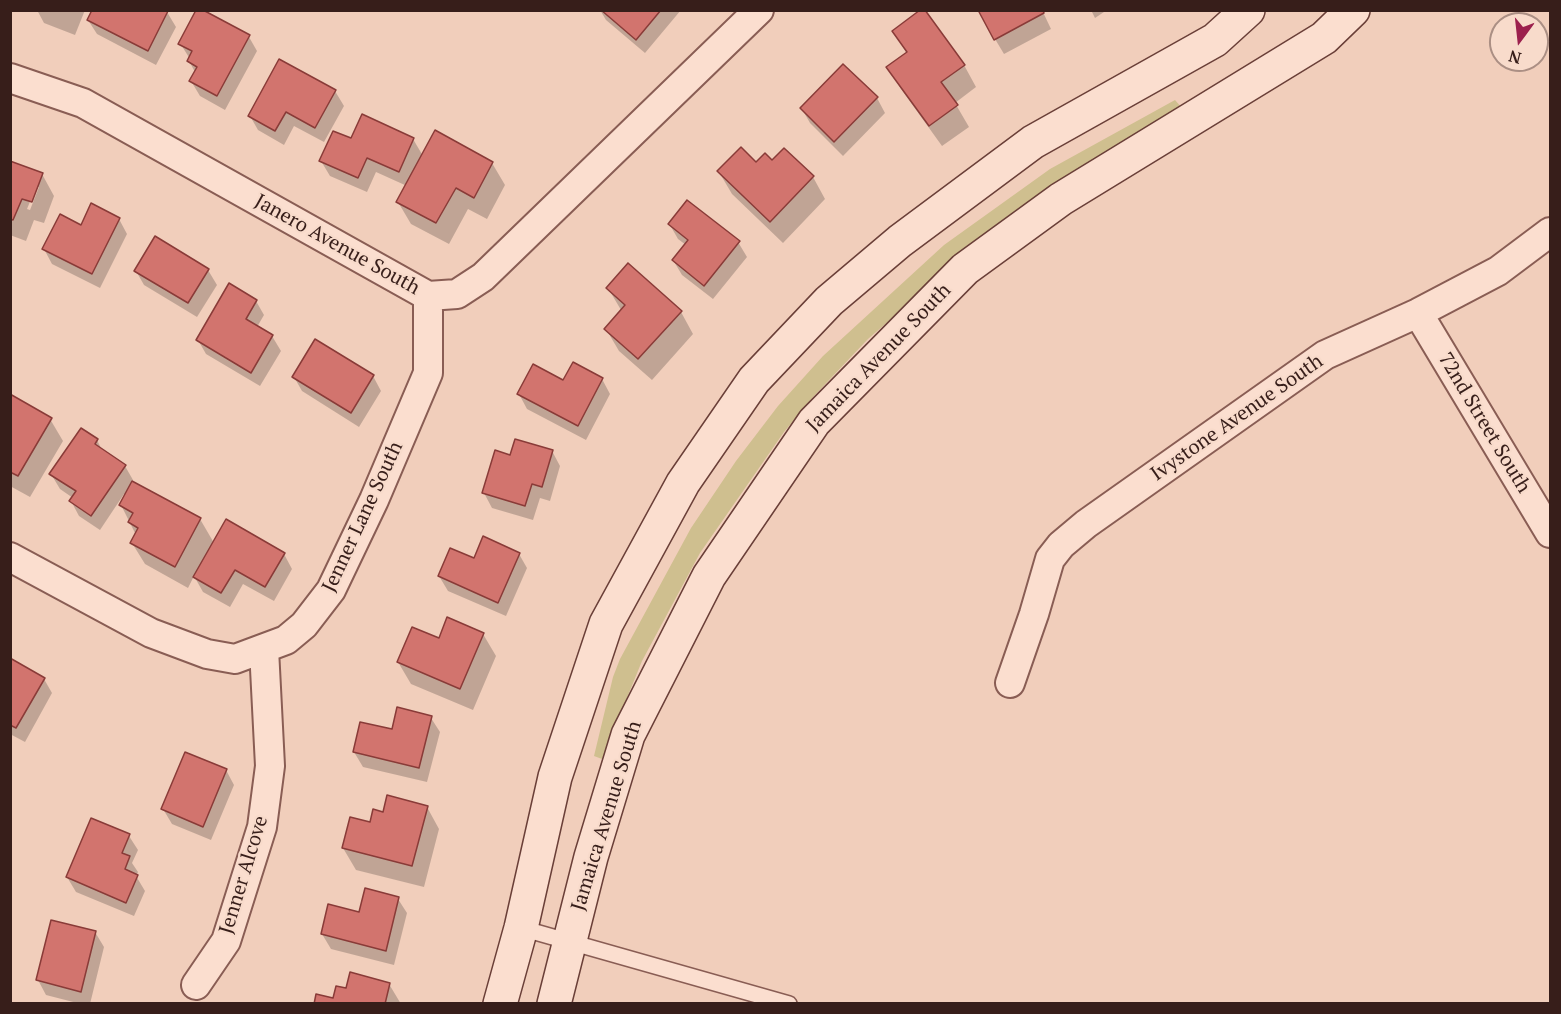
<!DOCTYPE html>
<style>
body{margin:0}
#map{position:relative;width:1561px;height:1014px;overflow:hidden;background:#f1cebb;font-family:"PT Serif",serif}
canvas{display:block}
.frame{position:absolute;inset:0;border:12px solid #371e1a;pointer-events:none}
.north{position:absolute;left:1489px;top:12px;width:60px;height:60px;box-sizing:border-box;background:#f8dbcb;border:2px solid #ab8f84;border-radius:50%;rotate:195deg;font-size:16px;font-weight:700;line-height:24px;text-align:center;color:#371e1a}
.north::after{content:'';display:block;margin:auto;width:21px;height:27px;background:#9c204d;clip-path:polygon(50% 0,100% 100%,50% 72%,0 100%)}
</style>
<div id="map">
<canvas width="1561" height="1014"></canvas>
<div class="frame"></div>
<div class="north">N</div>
</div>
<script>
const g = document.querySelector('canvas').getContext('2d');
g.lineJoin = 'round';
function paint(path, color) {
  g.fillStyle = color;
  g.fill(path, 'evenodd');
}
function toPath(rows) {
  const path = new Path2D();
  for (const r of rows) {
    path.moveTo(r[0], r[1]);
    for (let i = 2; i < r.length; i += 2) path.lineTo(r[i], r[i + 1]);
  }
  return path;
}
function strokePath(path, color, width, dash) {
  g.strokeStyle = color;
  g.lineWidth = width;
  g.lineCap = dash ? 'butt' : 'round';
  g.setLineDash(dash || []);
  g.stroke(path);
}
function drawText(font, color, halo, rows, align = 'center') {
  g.font = font + ' "PT Serif",serif';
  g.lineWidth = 4.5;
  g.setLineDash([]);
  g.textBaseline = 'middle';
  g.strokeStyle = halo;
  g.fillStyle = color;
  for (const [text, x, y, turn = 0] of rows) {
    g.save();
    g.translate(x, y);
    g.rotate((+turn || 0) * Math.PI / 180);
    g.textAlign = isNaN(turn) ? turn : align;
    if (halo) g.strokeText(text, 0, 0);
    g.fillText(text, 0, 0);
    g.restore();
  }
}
paint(toPath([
 [1175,100,1182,108,938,278,868,339,813,397,784,432,700,553,642,661,602,759,594,756,613,677,620,659,691,528,736,461,778,406,823,356,944,245,1050,169]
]), '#cfbf8f');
paint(toPath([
 [37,10,85,10,75,35,44,23],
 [600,10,681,10,645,53,606,20],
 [1042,10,1051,29,1004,54,995,39],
 [1091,10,1107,10,1095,18],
 [167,12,176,27,156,65,97,34,88,20],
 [894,31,964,65,976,87,955,103,969,127,942,146,901,89,888,67,907,54],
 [249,37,257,51,225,110,200,96,191,81,195,72,189,61,190,59,180,43],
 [843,66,877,98,885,113,843,156,810,123,802,109],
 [335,91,344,106,324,142,294,126,284,145,258,130,250,116],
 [413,139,423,156,492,163,505,185,487,219,468,209,449,244,411,224,398,202,407,186,376,172,367,192,330,176,321,161,352,140],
 [10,162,42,174,54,196,44,223,34,220,26,241,10,235],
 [36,187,39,187,30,210,27,209],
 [772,162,813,177,825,199,783,243,732,194,719,172],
 [119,219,127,234,100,288,52,264,44,249,81,227],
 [670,225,738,242,747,257,713,299,682,275,673,260,686,245,678,239],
 [208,270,217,285,197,317,144,285,136,271],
 [608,288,681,312,693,334,652,380,619,351,606,329,621,310],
 [256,301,264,315,257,327,272,336,281,351,260,386,206,354,198,340],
 [373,376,381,391,359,427,302,391,294,377],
 [602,379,610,394,586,440,527,409,519,394],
 [10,396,50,419,63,441,30,497,10,486],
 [97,440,102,450,125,466,133,480,132,483,200,519,214,543,284,554,292,569,274,601,243,584,230,607,203,592,194,576,188,588,145,564,132,543,136,535,121,505,126,495,124,494,100,530,79,516,71,501,73,498,60,489,51,474],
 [552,451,560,466,550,501,540,498,533,520,492,508,484,493,511,457],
 [519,554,527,568,506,616,448,591,439,576,474,560],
 [483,634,496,656,473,710,411,684,398,662,440,640],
 [11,660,44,679,52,693,25,742,10,734],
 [431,718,440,732,427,782,363,767,354,752,393,731],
 [226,770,234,785,211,840,172,824,163,809],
 [427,807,439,829,424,887,356,870,343,848,384,813],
 [92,820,129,836,138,850,132,863,138,872,136,876,145,891,134,916,76,892,67,877],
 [398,899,407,913,394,965,331,949,322,934],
 [95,932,104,947,90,1004,81,1004,46,995,38,980],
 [389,984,401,1004,315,1004,334,1000,347,990]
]), '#0003');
const building = toPath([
 [92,10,167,10,168,11,148,51,87,20,92,10],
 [196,10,203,10,250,35,217,96,189,81,197,67,187,61,192,51,178,44,196,10],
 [601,10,661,10,636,40,601,10],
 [920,10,925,10,965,65,941,82,958,105,929,126,886,67,907,52,892,31,920,10],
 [978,10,1043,10,1044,13,994,40,978,10],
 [279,59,336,90,315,128,286,112,275,131,248,116,279,59],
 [843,64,878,97,834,142,800,108,843,64],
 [362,114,414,138,399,172,367,158,358,178,319,161,333,131,351,138,362,114],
 [435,130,493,162,474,198,456,188,436,223,396,202,435,130],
 [741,147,756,162,765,153,772,160,784,148,814,176,770,222,717,171,741,147],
 [10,161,43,173,32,202,22,199,13,220,10,219,10,161],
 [687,200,740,241,704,286,672,260,688,240,668,224,687,200],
 [91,203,120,218,92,274,42,249,60,214,81,225,91,203],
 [155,236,209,269,188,303,134,271,155,236],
 [628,263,682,311,638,359,604,329,625,305,606,288,628,263],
 [229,283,257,300,246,319,273,335,251,373,196,340,229,283],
 [315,339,374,375,351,413,292,377,315,339],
 [573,362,603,378,578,426,517,394,533,364,563,380,573,362],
 [10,394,52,418,18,476,10,472,10,394],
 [81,428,98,439,95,444,126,465,91,516,69,501,76,491,49,474,81,428],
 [515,439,553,450,542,487,532,484,525,506,482,493,495,450,510,455,515,439],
 [132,481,201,518,175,567,130,543,138,528,128,522,133,513,119,505,132,481],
 [226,519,285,553,265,587,235,570,221,593,193,577,226,519],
 [483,536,520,553,498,603,438,576,450,548,474,558,483,536],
 [447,617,484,633,460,689,397,662,412,627,439,638,447,617],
 [10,658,45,678,16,728,10,725,10,658],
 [397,707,432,716,419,768,353,752,360,722,392,729,397,707],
 [185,752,227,769,203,827,161,809,185,752],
 [387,795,428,806,412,866,342,848,350,817,370,822,373,809,383,812,387,795],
 [91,818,130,834,122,853,130,856,125,869,138,875,126,903,66,877,91,818],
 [365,888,399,897,386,951,321,934,328,904,359,912,365,888],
 [51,920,96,931,81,992,36,980,51,920],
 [350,972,390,983,385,1004,314,1004,316,994,333,998,336,986,346,988,350,972]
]);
paint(building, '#d2746e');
strokePath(building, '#893b38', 1.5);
const lane = toPath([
 [521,928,789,1004]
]);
const street = toPath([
 [10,78,83,103,428,296,457,294,483,277,759,10],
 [1418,313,1550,533],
 [10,557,151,633,207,654,235,659,286,640,304,625,331,590,374,500,428,373,428,296],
 [1010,683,1034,614,1050,559,1061,545,1086,524,1325,355,1418,313,1498,271,1550,232],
 [196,985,226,941,262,827,270,766,264,649]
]);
const secondary = toPath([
 [500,1004,521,928,555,777,606,624,683,483,754,380,829,301,900,241,1033,142,1215,40,1248,10],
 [554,1004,591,857,628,735,709,576,814,422,965,269,1061,199,1324,38,1353,10]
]);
strokePath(lane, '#895d54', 18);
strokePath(street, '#895d54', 32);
strokePath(secondary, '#6a3f38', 36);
strokePath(lane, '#fbdecf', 15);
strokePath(street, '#fbdecf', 28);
strokePath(secondary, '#fbdecf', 33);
drawText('20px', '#371e1a', '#f8dbcb', [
 ["Janero Avenue South",337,245,29],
 ["Jamaica Avenue South",879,358,-46],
 ["Ivystone Avenue South",1237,418,-35],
 ["72nd Street South",1484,423,59],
 ["Jenner Lane South",363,517,-65],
 ["Jamaica Avenue South",607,816,-73],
 ["Jenner Alcove",244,875,-73]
]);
</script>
